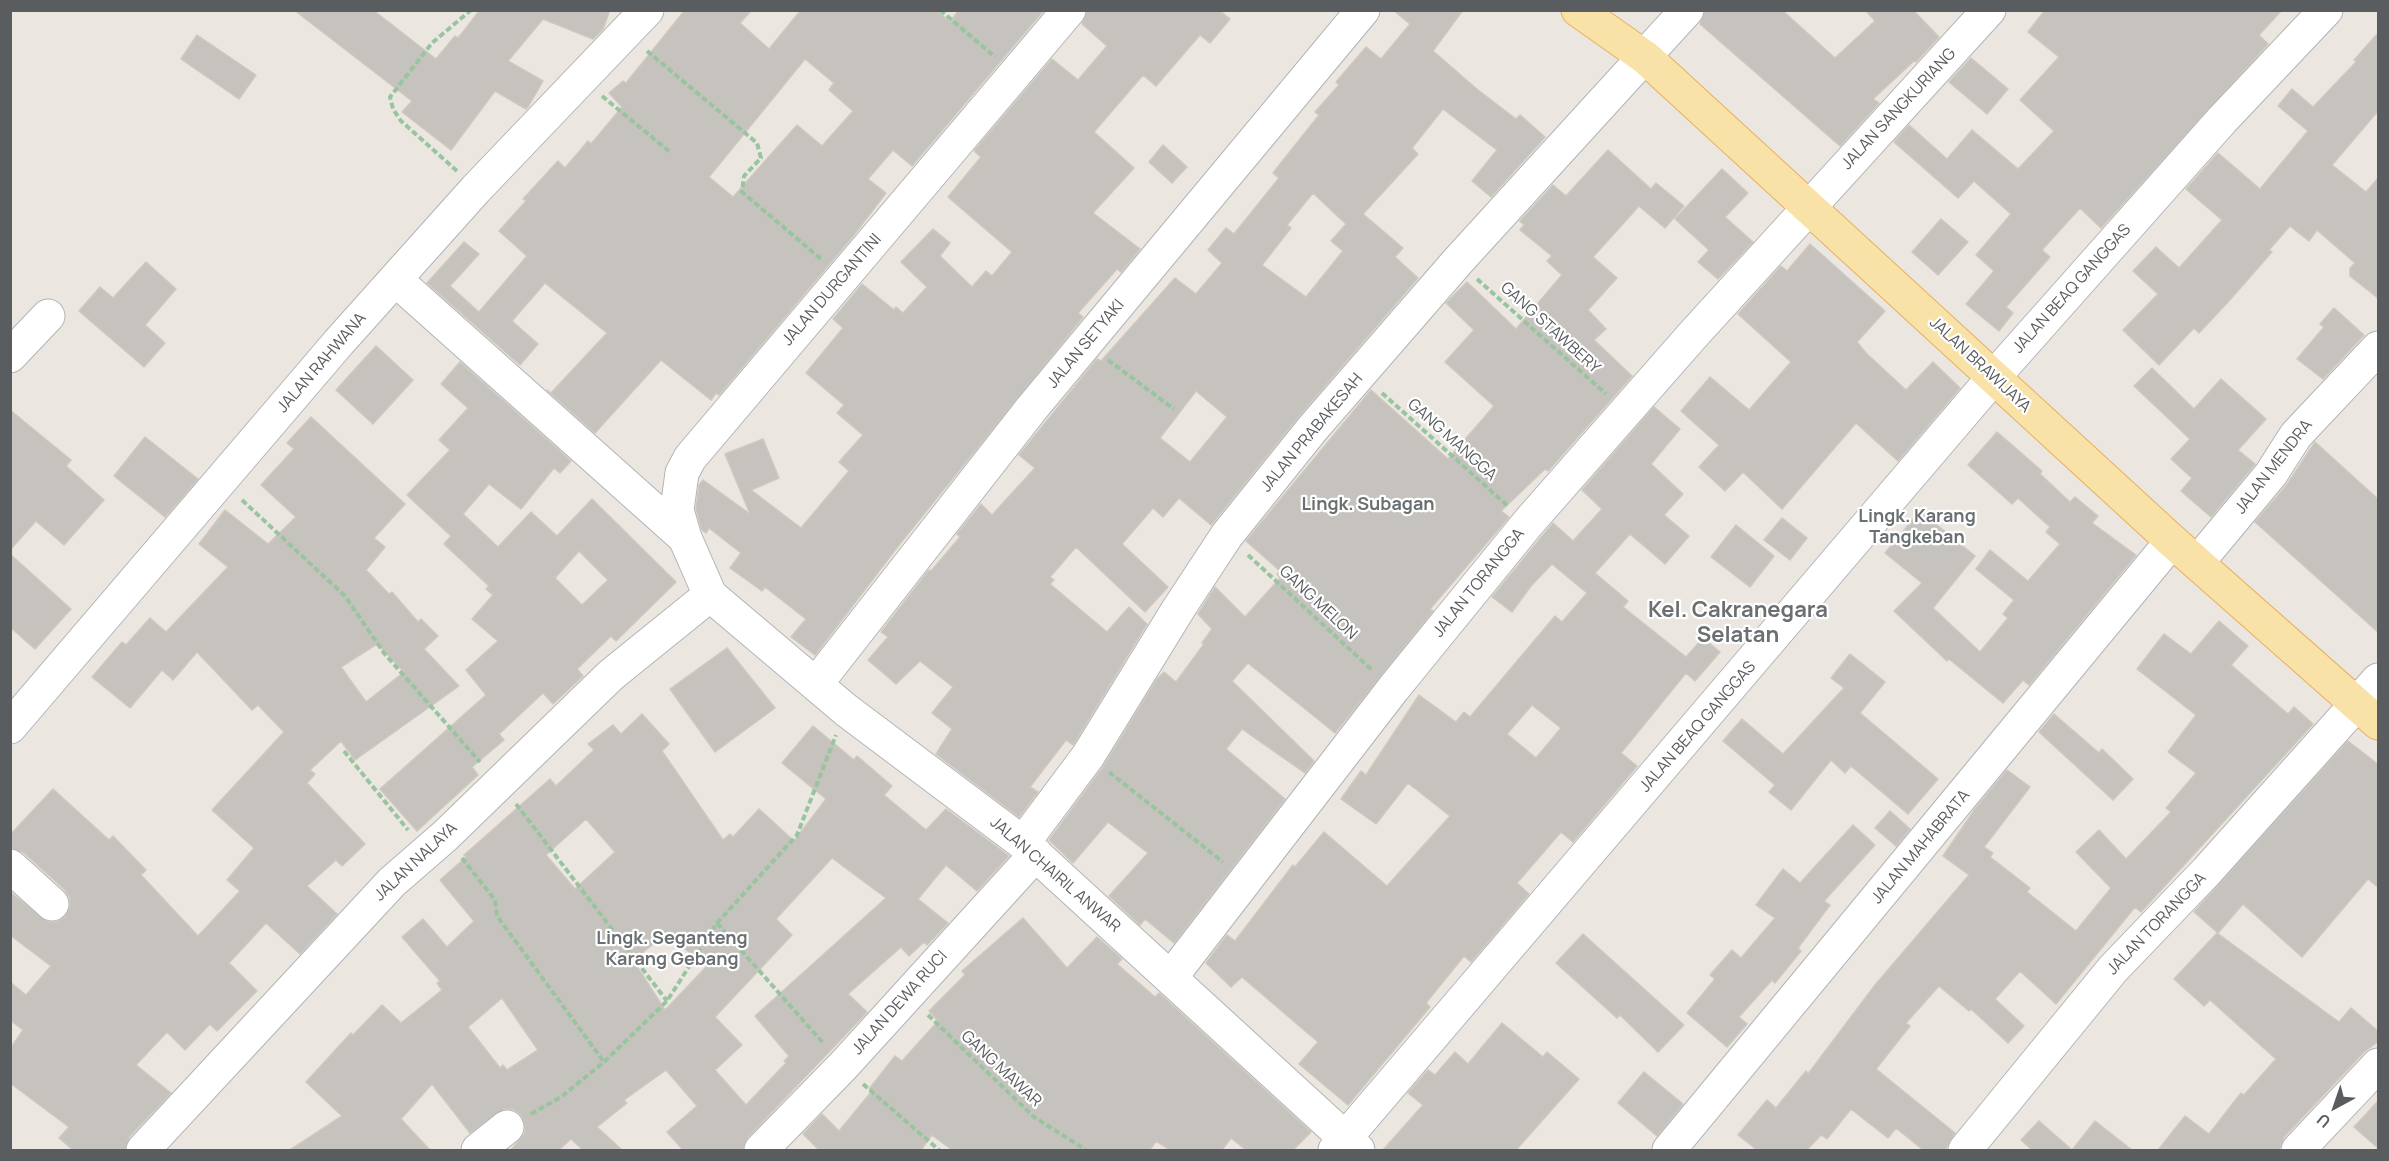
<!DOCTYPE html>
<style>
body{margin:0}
#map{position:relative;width:2389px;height:1161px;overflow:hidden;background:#ebe7e0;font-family:Manrope,sans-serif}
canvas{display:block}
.frame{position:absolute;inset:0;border:12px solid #595d60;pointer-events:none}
.north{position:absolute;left:2305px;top:1077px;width:60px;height:60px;-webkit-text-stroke:4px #fff;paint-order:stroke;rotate:220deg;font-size:16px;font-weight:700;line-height:24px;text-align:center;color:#595d60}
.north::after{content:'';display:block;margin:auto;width:21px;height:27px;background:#595d60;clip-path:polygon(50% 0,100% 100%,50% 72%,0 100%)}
</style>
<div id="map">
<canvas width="2389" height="1161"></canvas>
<div class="frame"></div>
<div class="north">U</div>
</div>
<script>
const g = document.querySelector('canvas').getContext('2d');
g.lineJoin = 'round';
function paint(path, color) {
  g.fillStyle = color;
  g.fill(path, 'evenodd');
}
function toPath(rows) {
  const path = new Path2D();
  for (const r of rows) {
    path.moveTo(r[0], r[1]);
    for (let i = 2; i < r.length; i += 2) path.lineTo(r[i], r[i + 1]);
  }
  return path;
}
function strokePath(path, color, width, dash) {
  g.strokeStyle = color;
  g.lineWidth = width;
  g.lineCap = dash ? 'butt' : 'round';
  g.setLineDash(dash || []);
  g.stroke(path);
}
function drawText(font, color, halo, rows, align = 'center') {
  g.font = font + ' Manrope,sans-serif';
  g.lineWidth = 4.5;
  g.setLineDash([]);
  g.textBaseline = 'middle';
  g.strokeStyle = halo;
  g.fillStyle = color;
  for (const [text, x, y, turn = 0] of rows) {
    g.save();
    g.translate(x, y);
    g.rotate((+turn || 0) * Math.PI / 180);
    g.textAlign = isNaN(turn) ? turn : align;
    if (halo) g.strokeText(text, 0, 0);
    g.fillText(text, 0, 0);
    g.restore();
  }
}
const building = toPath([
 [294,10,373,10,436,59,455,36,458,38,480,10,610,10,603,29,593,39,543,19,508,61,543,81,528,107,526,109,495,91,451,150,402,112,412,101,294,10],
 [685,10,752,10,740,23,769,49,801,10,936,10,950,22,959,10,1044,10,912,166,893,150,868,179,886,193,854,235,719,395,716,393,711,400,661,360,595,433,547,390,551,393,607,333,545,283,512,321,538,344,520,365,427,283,464,242,479,254,450,286,479,312,527,256,499,231,526,201,523,199,558,161,565,168,588,141,591,144,622,107,609,93,623,81,626,83,685,10],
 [805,59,834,83,829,90,853,111,822,146,797,125,733,197,709,177,805,59],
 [1087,10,1219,10,1230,19,1210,43,1200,35,1156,86,1143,75,1094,132,1134,168,1093,213,1140,249,1121,272,1117,269,1078,313,1083,317,899,545,815,655,791,637,806,619,765,587,762,591,730,568,741,553,709,528,706,533,702,530,696,509,699,485,703,480,750,514,725,454,763,439,779,478,751,490,801,528,849,471,839,462,863,435,837,413,844,405,806,373,843,328,833,319,862,284,894,310,896,307,903,313,927,287,901,262,933,229,950,243,940,256,972,287,986,271,992,276,1012,252,948,197,981,157,974,151,1052,59,1078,80,1107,46,1082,24,1087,10],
 [1393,10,1463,10,1433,51,1478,90,1516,119,1520,115,1545,137,1491,197,1472,181,1497,150,1443,109,1412,148,1418,154,1363,214,1403,248,1395,257,1418,278,1299,416,1211,525,1179,498,1163,517,1153,508,1122,544,1168,587,1145,612,1076,547,1050,577,1054,580,1050,584,1107,632,1129,607,1147,624,1073,745,1066,740,1030,787,1038,792,1019,817,936,754,952,729,932,713,953,687,920,661,896,684,868,660,888,637,881,632,929,570,931,571,960,537,957,534,981,504,992,515,1035,468,1019,455,1097,359,1101,361,1175,278,1196,294,1222,263,1208,250,1226,228,1234,234,1279,178,1273,173,1319,115,1315,112,1339,85,1336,82,1366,47,1381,59,1410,24,1393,10],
 [1313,193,1346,224,1331,241,1343,251,1306,297,1262,265,1291,228,1287,225,1313,193],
 [1196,391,1227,417,1190,462,1160,438,1196,391],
 [1705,10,1782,10,1835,58,1875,21,1865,10,1913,10,1939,37,1916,62,1914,61,1873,99,1879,103,1840,146,1700,24,1705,10],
 [2045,10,2282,10,2259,35,2268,44,2101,228,2080,208,2042,250,2050,257,2006,307,2013,313,1999,331,1966,304,1994,271,1976,255,2011,214,1974,181,1958,198,1894,142,1909,125,1947,159,1972,130,2018,169,2054,131,2020,100,2059,57,2028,32,2045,10],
 [2379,32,2379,110,2332,165,2366,192,2379,177,2379,299,2350,276,2350,268,2355,263,2317,230,2309,241,2290,226,2269,250,2272,252,2228,302,2199,333,2194,328,2159,365,2123,330,2158,294,2133,271,2156,247,2179,268,2222,220,2186,189,2218,153,2260,189,2308,131,2278,106,2292,89,2313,107,2356,62,2354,60,2379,32],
 [197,35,256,75,239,99,181,59,197,35],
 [1971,58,2008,89,1987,114,1949,82,1971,58],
 [1163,145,1187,167,1172,183,1149,162,1163,145],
 [1608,150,1651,189,1656,183,1684,206,1665,228,1639,206,1593,257,1617,278,1588,310,1606,329,1594,340,1632,376,1548,471,1545,469,1501,511,1509,517,1430,609,1433,611,1335,733,1248,663,1232,681,1314,761,1305,773,1242,729,1226,749,1285,799,1174,943,1145,919,1140,925,1109,896,1148,853,1108,822,1073,863,1049,840,1103,767,1157,679,1164,672,1176,682,1204,644,1202,643,1212,629,1198,614,1215,587,1245,617,1280,578,1277,574,1280,571,1246,541,1371,390,1448,459,1494,406,1445,362,1474,330,1446,303,1467,282,1516,329,1562,275,1547,261,1552,256,1520,230,1524,225,1520,221,1553,185,1566,196,1608,150],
 [1722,169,1748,193,1725,217,1753,242,1718,279,1698,262,1709,250,1675,219,1722,169],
 [1941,219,1968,242,1938,275,1912,252,1941,219],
 [1810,244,1885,311,1857,342,1866,353,1906,390,1933,362,1960,388,1898,461,1856,423,1782,509,1743,472,1725,491,1699,467,1719,445,1681,411,1710,377,1749,410,1791,362,1738,314,1781,266,1787,271,1810,244],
 [146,262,176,289,145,325,165,343,144,367,79,311,100,287,113,298,146,262],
 [2334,308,2364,335,2323,379,2297,359,2324,327,2320,324,2334,308],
 [376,346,413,380,373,424,336,390,376,346],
 [460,362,571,461,560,473,554,468,521,509,489,484,463,514,498,547,531,512,557,536,592,499,676,582,616,641,611,636,577,669,583,676,553,704,543,693,499,734,504,740,472,767,478,775,417,831,380,789,486,695,466,670,498,641,472,619,493,595,486,589,489,586,444,544,451,536,407,495,450,450,439,440,468,408,441,384,460,362],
 [579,551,608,580,582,605,555,578,579,551],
 [2152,368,2194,409,2221,379,2266,419,2238,450,2255,464,2211,517,2181,491,2192,478,2171,459,2190,439,2134,386,2152,368],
 [1654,407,1680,429,1651,464,1683,494,1664,515,1689,536,1665,564,1630,534,1595,573,1628,601,1623,607,1686,657,1703,638,1720,652,1695,681,1686,673,1621,753,1637,766,1573,842,1561,832,1517,883,1529,894,1471,962,1464,956,1426,1003,1430,1007,1348,1105,1299,1064,1318,1042,1242,977,1231,987,1206,963,1227,935,1235,941,1293,865,1295,867,1324,832,1387,886,1450,816,1408,783,1376,824,1341,799,1361,771,1366,775,1419,695,1456,722,1464,712,1470,717,1555,616,1562,622,1587,593,1552,564,1531,586,1512,612,1492,597,1553,523,1573,541,1602,509,1582,490,1654,407],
 [1532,705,1561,728,1536,758,1507,734,1532,705],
 [10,410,71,460,66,466,104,500,64,545,36,521,10,550,10,410],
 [311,417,405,504,374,538,385,547,366,570,389,594,392,592,418,622,421,619,438,636,424,649,459,686,355,760,341,741,310,770,315,774,307,783,365,844,342,866,336,860,307,886,337,914,300,954,266,923,229,963,257,991,217,1031,210,1024,185,1050,167,1032,136,1065,171,1093,129,1137,125,1150,73,1150,59,1138,69,1127,10,1083,10,1049,23,1030,10,1020,10,982,26,995,51,966,10,935,10,892,48,922,57,922,65,917,70,907,70,898,65,890,23,852,10,848,10,835,53,789,109,840,113,836,146,870,141,875,198,936,240,891,227,880,254,848,212,810,284,732,258,705,252,710,197,652,173,680,162,670,130,708,92,677,122,642,126,645,150,618,166,632,228,567,199,544,225,510,268,544,296,517,261,485,294,449,287,443,311,417],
 [377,644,404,672,366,702,341,667,377,644],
 [1997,432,2042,471,2040,474,2070,502,2075,497,2098,516,2092,523,2136,555,2029,685,2023,680,2003,703,1949,659,1947,661,1894,611,1922,583,1885,553,1920,511,1975,556,1933,608,1980,652,2008,618,2003,614,2014,600,1976,569,1990,550,2028,581,2060,544,2046,532,2050,527,2018,498,2012,504,1968,465,1997,432],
 [145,437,198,479,165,517,114,476,145,437],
 [2315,442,2379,500,2379,633,2255,522,2286,486,2315,442],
 [1782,518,1807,538,1790,560,1764,540,1782,518],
 [1736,525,1774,556,1750,587,1711,557,1736,525],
 [10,554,71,609,35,649,10,627,10,554],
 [2219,621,2248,646,2231,665,2288,714,2294,707,2313,724,2141,912,2135,907,2056,1004,2020,971,1995,999,2024,1026,2008,1043,1971,1009,1969,1011,1939,986,1906,1023,1910,1026,1876,1069,1955,1133,1945,1150,1923,1150,1896,1128,1888,1138,1851,1109,1827,1139,1821,1135,1807,1150,1757,1150,1738,1135,1767,1100,1776,1108,1806,1071,1808,1074,1875,985,1969,875,1943,856,1975,809,2007,770,2030,787,1984,847,1993,853,1990,857,2030,888,2027,892,2076,931,2111,888,2076,852,2099,830,2126,859,2171,812,2166,808,2196,773,2168,752,2196,715,2137,669,2164,634,2191,654,2219,621],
 [727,648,775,708,715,752,670,689,727,648],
 [1850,654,1885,682,1860,713,1938,779,1908,814,1851,766,1845,773,1831,760,1791,810,1769,792,1775,785,1723,741,1742,719,1783,754,1844,688,1831,678,1850,654],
 [642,714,669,744,662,751,723,840,730,834,733,837,759,809,794,841,826,799,782,763,813,726,854,760,857,756,892,786,884,795,926,830,946,809,1009,856,977,891,946,865,918,899,948,923,927,945,924,942,909,956,901,947,848,994,867,1012,748,1137,743,1150,683,1150,667,1132,697,1106,666,1070,624,1100,627,1103,597,1127,622,1150,583,1150,571,1139,559,1150,511,1150,525,1133,525,1124,521,1115,513,1109,504,1109,470,1133,432,1084,401,1119,430,1150,290,1150,342,1116,306,1082,351,1033,353,1035,382,1005,401,1023,442,990,437,983,440,981,402,937,423,919,447,947,474,921,440,880,466,857,464,855,550,779,556,786,594,750,588,744,613,725,621,734,642,714],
 [586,819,615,852,575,889,546,855,586,819],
 [832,858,886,898,755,1016,789,1056,784,1061,786,1063,746,1105,715,1070,742,1045,715,1017,792,935,776,919,832,858],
 [666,934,707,966,665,1010,633,960,666,934],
 [502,998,538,1050,507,1070,503,1065,500,1068,468,1027,502,998],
 [2054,714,2099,753,2102,749,2133,779,2113,800,2039,732,2054,714],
 [2348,741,2379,765,2379,888,2368,879,2302,957,2243,904,2218,933,2194,912,2348,741],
 [1890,811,1910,829,1896,846,1875,828,1890,811],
 [1853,825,1875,845,1824,901,1830,905,1798,948,1801,951,1775,983,1772,980,1739,1017,1747,1024,1727,1047,1687,1013,1715,979,1710,975,1732,950,1741,958,1775,918,1756,905,1783,869,1800,883,1853,825],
 [1023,918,1067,968,1097,937,1122,959,1117,964,1155,997,1159,993,1311,1132,1293,1150,1246,1150,1231,1138,1222,1150,1170,1150,1156,1141,1150,1150,952,1150,932,1135,921,1150,819,1150,803,1134,822,1114,839,1131,872,1091,869,1089,895,1056,902,1061,938,1021,929,1011,965,975,962,971,1023,918],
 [2217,933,2339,1022,2351,1008,2379,1032,2379,1041,2364,1052,2284,1137,2279,1150,2158,1150,2185,1116,2209,1134,2241,1093,2244,1095,2276,1059,2210,1000,2204,1006,2174,979,2217,933],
 [1583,934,1684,1025,1658,1052,1620,1015,1617,1018,1556,963,1583,934],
 [1502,1023,1543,1057,1547,1052,1579,1079,1516,1150,1383,1150,1423,1105,1408,1093,1428,1070,1435,1075,1455,1052,1468,1064,1502,1023],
 [1644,1072,1683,1104,1657,1136,1618,1103,1644,1072],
 [2379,1100,2379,1149,2354,1127,2379,1100],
 [2039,1121,2072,1150,2095,1121,2132,1150,2032,1150,2021,1140,2039,1121]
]);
paint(building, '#c6c2bd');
strokePath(building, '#cfc8bf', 1.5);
const minor = toPath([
 [1069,10,690,458,682,473,677,510,685,538,710,595,846,710,1023,843,1358,1150],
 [396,280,685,538],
 [10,356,48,316],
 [2197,563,2271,474,2296,435,2378,348],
 [816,684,1032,408,1363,10],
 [10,727,339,342,476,189,647,10],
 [1023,843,1088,756,1179,608,1227,535,1313,428,1458,261,1687,10],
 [10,866,52,904],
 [1171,977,1393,689,1528,523,1692,336,1989,10],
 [143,1150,392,882,445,836,611,675,710,595],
 [478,1150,507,1127],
 [761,1150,843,1066,1036,854],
 [1335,1150,1993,378,2222,120,2326,10],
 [1669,1150,2172,541],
 [1965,1150,2113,969,2207,871,2378,680],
 [2298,1150,2378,1065]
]);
const major = toPath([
 [1578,10,1646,58,2172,541,2378,723]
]);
strokePath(minor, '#b1b4b7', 35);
strokePath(major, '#e7b05d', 35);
strokePath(toPath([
 [940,10,995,57],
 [647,51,757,143,761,158,744,176,742,192,821,259],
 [602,96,670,152],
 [457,171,401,121,393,109,390,97,432,43,471,10],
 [1477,279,1606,394],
 [1108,360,1174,409],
 [1382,393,1508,506],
 [242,500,345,596,384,653,480,762],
 [1248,555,1372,670],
 [344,751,408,830],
 [1109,772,1223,862],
 [516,804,667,1001],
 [462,858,495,900,497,916,604,1062],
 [717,923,824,1044],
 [928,1015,1034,1117,1086,1150],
 [863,1084,939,1150],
 [531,1114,561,1097,604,1062,667,1001,717,923,797,835,836,735]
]), '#99c4a0', 4, [6, 3]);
strokePath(minor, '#fff', 33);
strokePath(major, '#f9e2a7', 33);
drawText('16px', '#595d60', '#fff', [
 ["JALAN SANGKURIANG",1899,109,-47],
 ["JALAN BEAQ GANGGAS",2072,289,-48],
 ["JALAN DURGANTINI",832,290,-49],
 ["GANG STAWBERY",1550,328,42],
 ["JALAN SETYAKI",1086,344,-50],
 ["JALAN RAHWANA",322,363,-49],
 ["JALAN BRAWIJAYA",1980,365,43],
 ["JALAN PRABAKESAH",1312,433,-50],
 ["GANG MANGGA",1452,440,42],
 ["JALAN MENDRA",2274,467,-52],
 ["JALAN TORANGGA",1479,583,-51],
 ["GANG MELON",1318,603,43],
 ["JALAN BEAQ GANGGAS",1698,727,-49],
 ["JALAN MAHABRATA",1921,847,-50],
 ["JALAN NALAYA",416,862,-43],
 ["JALAN CHAIRIL ANWAR",1055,875,41],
 ["JALAN TORANGGA",2157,924,-46],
 ["JALAN DEWA RUCI",900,1003,-48],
 ["GANG MAWAR",1001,1069,43]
]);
drawText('bold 18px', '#6a6f72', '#fff', [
 ["Lingk. Subagan",1368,505],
 ["Lingk. Karang",1917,517],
 ["Tangkeban",1917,538],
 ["Lingk. Seganteng",672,939],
 ["Karang Gebang",672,960]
]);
drawText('bold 22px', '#6a6f72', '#fff', [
 ["Kel. Cakranegara",1738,611],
 ["Selatan",1738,636]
]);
</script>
